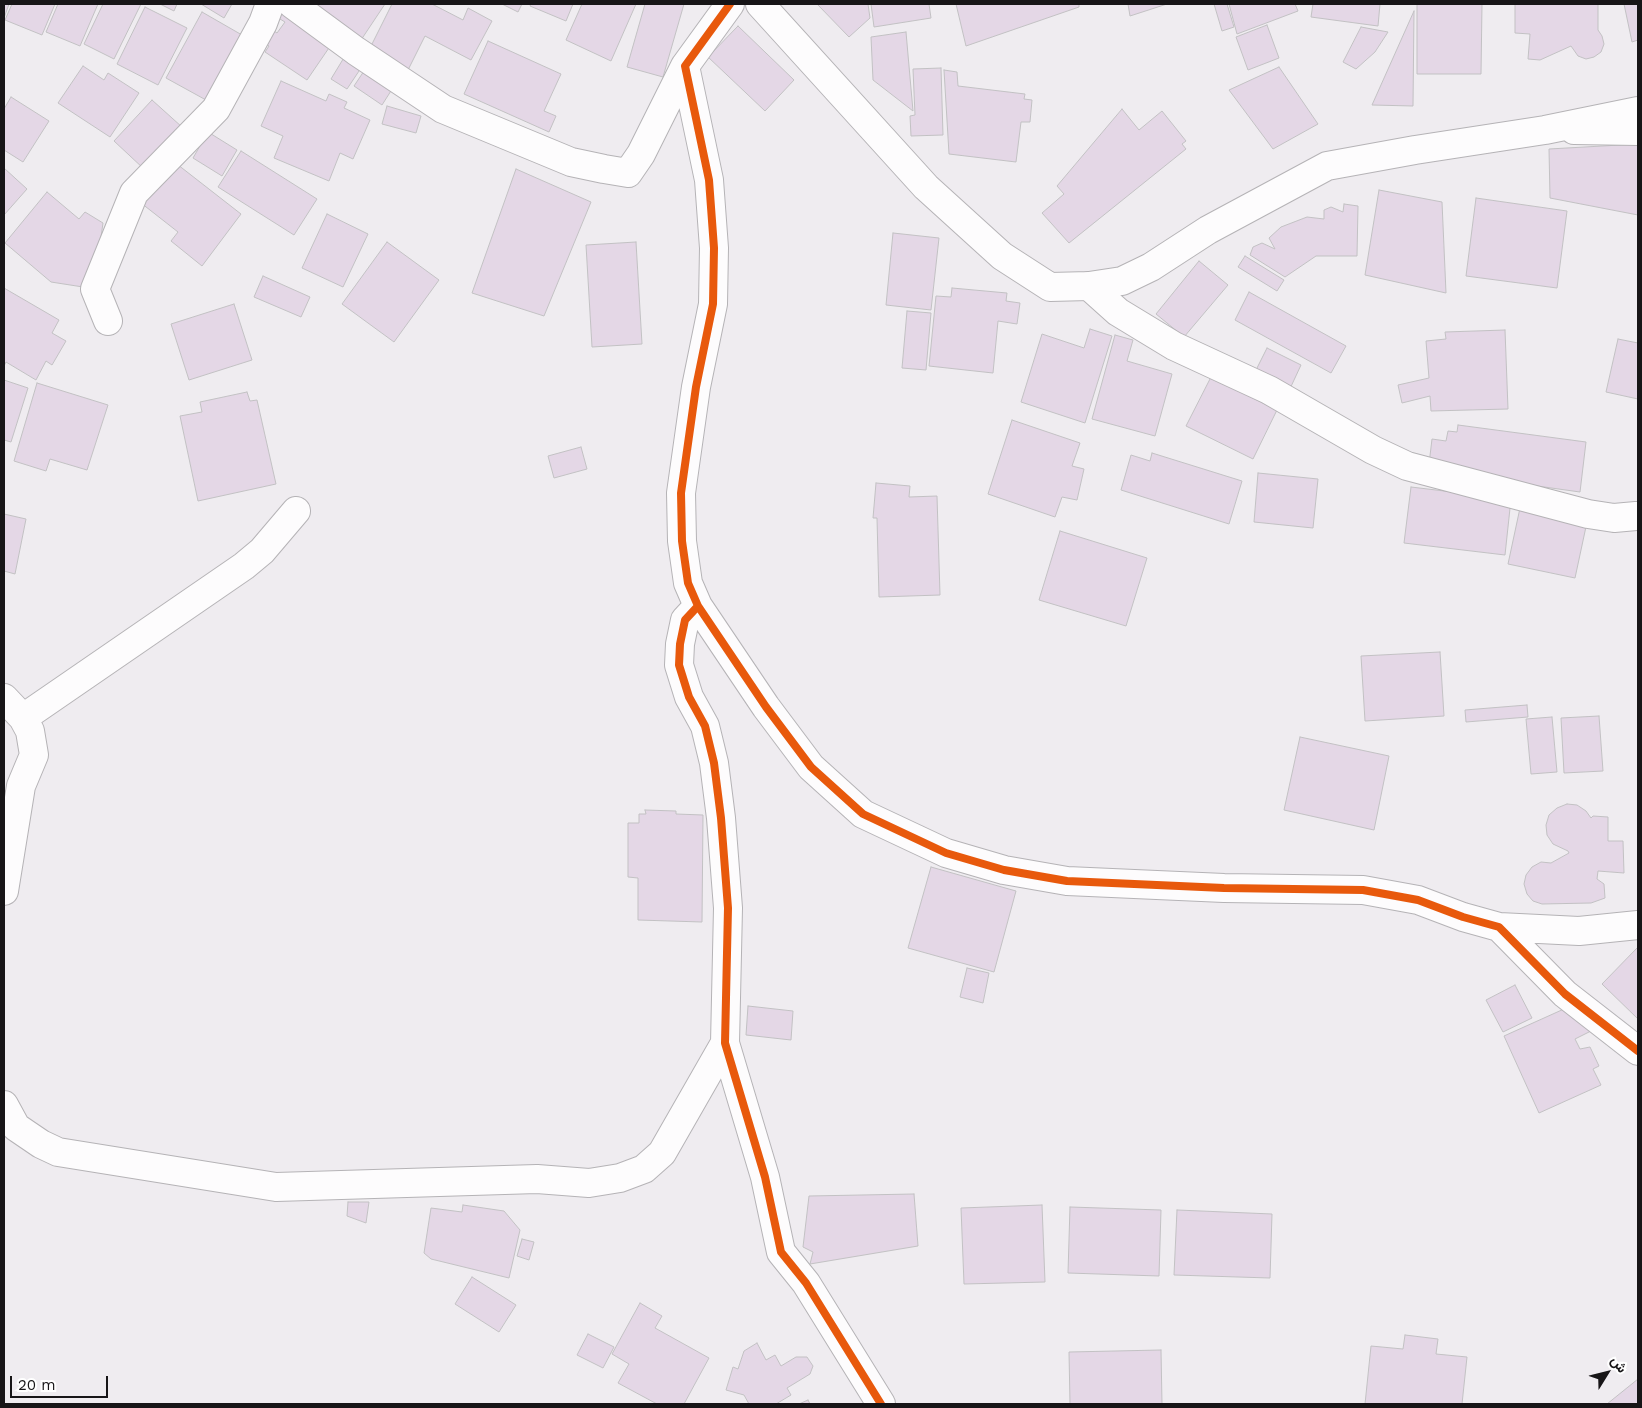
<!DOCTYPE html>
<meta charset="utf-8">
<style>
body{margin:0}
#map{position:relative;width:1642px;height:1408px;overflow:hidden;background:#efecf0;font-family:"Work Sans",Vazirmatn,sans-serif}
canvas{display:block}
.frame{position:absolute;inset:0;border:5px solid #171517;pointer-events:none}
.north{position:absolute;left:1582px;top:1348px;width:50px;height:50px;-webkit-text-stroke:4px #fff;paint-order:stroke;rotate:54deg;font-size:14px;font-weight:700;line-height:20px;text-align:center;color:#171517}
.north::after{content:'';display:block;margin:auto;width:18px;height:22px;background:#171517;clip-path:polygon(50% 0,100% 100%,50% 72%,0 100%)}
.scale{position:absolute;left:10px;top:1376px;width:98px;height:22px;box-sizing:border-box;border:2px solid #171517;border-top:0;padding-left:6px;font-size:15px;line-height:18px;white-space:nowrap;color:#171517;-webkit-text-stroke:4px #fff;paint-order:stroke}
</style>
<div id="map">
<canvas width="1642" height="1408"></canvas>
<div class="frame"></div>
<div class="north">ش</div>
<div class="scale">20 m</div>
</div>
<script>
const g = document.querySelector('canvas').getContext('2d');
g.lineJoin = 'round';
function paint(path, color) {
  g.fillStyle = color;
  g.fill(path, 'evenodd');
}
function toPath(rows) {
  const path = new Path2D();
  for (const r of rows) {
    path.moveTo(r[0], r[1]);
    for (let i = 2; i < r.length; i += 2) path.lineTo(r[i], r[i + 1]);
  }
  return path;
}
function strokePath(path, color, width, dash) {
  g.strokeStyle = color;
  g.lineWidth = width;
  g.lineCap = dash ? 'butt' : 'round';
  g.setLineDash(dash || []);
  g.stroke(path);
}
const building = toPath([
 [4,4,9,4,4,18,4,4],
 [12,4,55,4,42,35,5,20,12,4],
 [58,4,98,4,80,46,46,32,58,4],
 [103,4,141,4,114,59,84,44,103,4],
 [160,4,177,4,174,11,160,4],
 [201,4,232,4,224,18,201,4],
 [305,4,385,4,361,40,305,4],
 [392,4,432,4,463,20,468,8,492,21,471,60,425,36,408,70,369,50,392,4],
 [502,4,522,4,518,12,502,4],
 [531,4,573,4,566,21,530,6,531,4],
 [582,4,636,4,611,61,566,40,582,4],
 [645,4,684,4,663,77,627,67,645,4],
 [817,4,868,4,870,18,849,37,817,4],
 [871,4,929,4,931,18,874,27,871,4],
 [956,4,1079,4,1079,7,966,46,956,4],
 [1128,4,1167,4,1130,16,1128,4],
 [1214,4,1227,4,1234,27,1222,31,1214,4],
 [1229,4,1295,4,1298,11,1237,34,1229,4],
 [1313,4,1380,4,1378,26,1311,17,1313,4],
 [1417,4,1482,4,1481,74,1417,74,1417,4],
 [1515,4,1598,4,1598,30,1602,36,1604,44,1601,52,1594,57,1586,59,1578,56,1571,46,1540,60,1528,59,1530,34,1515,33,1515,4],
 [1624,4,1638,4,1638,40,1632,42,1624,4],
 [145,7,187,28,158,85,117,64,145,7],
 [281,7,333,42,307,80,265,52,269,46,261,40,270,28,277,33,285,22,275,16,281,7],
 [1414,11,1413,106,1372,105,1414,11],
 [202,12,242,35,206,100,166,78,202,12],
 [1267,25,1279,58,1248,70,1236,37,1267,25],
 [738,26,794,80,765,111,708,57,738,26],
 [1361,27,1388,32,1375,52,1356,69,1343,62,1361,27],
 [906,32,913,111,873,80,871,37,906,32],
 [488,41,561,74,544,111,556,116,549,132,464,94,488,41],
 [348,51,365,62,347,89,331,79,348,51],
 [368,65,396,83,382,105,354,86,368,65],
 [83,66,104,80,108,73,139,93,110,137,58,103,83,66],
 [1279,67,1318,124,1273,149,1229,90,1279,67],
 [941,68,943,135,911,136,910,116,915,115,913,69,941,68],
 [944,70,957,72,958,86,1025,94,1024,99,1032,100,1030,122,1021,122,1016,162,949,154,944,70],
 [281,81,326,101,329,94,347,102,344,108,370,120,353,159,340,153,329,181,274,158,283,136,261,126,281,81],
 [11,97,49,121,23,162,4,150,4,109,11,97],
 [152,100,182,127,144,169,114,141,152,100],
 [387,106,421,116,416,133,382,124,387,106],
 [1122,109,1139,130,1162,111,1186,141,1182,144,1186,149,1069,243,1042,213,1064,194,1057,186,1122,109],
 [208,132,237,150,222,176,193,158,208,132],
 [1638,144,1638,215,1550,198,1549,149,1638,144],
 [241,151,317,199,294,235,218,187,241,151],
 [173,161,241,214,202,266,171,241,178,232,141,203,173,161],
 [4,168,27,189,4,215,4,168],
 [516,169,591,202,544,316,472,293,516,169],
 [1379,190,1442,202,1446,293,1365,275,1379,190],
 [47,192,79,219,85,212,103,223,101,237,83,287,51,282,5,243,47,192],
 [1476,198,1567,211,1557,288,1466,276,1476,198],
 [1344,204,1358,206,1357,256,1316,256,1285,277,1250,255,1253,247,1262,243,1275,249,1269,238,1281,227,1307,217,1324,219,1324,210,1331,207,1343,212,1344,204],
 [327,214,368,234,343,287,302,268,327,214],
 [893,233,939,238,931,310,886,305,893,233],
 [387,242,439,280,394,342,342,304,387,242],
 [636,242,642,344,592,347,586,245,636,242],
 [1245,256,1284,280,1277,291,1238,267,1245,256],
 [1199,261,1228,285,1184,337,1156,314,1199,261],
 [263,276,310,297,301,317,254,297,263,276],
 [4,288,59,320,52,333,66,341,52,365,46,361,36,380,6,362,4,366,4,288],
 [952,288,1007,293,1006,301,1020,303,1017,324,998,321,993,373,929,366,936,296,951,297,952,288],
 [1249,292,1346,346,1331,373,1235,320,1249,292],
 [234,304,252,360,189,380,171,324,234,304],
 [907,311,931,313,926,370,902,368,907,311],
 [1090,329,1112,336,1085,423,1021,402,1042,334,1084,348,1090,329],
 [1505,330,1508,409,1431,411,1430,396,1402,403,1398,385,1429,378,1426,341,1446,339,1445,332,1505,330],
 [1115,335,1133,340,1127,361,1172,374,1155,436,1092,419,1115,335],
 [1618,339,1638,343,1638,399,1606,392,1618,339],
 [1267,348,1301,365,1288,393,1253,376,1267,348],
 [1211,377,1277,410,1253,459,1186,426,1211,377],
 [4,380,28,388,11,442,4,440,4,380],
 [37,383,108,405,87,470,50,459,46,471,14,461,37,383],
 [247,392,250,401,257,400,276,484,198,501,180,416,202,412,200,402,247,392],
 [1012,420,1080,443,1072,466,1084,469,1077,500,1062,497,1055,517,988,494,1012,420],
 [1458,425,1586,442,1580,492,1451,474,1429,464,1432,439,1446,441,1448,431,1457,432,1458,425],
 [581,447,587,469,554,478,548,456,581,447],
 [1152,453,1242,481,1229,524,1121,490,1131,455,1150,461,1152,453],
 [1258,473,1318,479,1313,528,1254,522,1258,473],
 [876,483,910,486,909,497,937,496,940,595,879,597,877,518,873,518,876,483],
 [1411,487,1511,499,1505,555,1404,543,1411,487],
 [1520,508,1587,522,1575,578,1508,564,1520,508],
 [4,514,26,519,15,574,4,571,4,514],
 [1060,531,1147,558,1126,626,1039,600,1060,531],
 [1440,652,1444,716,1365,721,1361,656,1440,652],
 [1527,705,1528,717,1466,722,1465,710,1527,705],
 [1599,716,1603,771,1564,773,1561,718,1599,716],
 [1552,717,1557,772,1531,774,1526,719,1552,717],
 [1300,737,1389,756,1374,830,1284,810,1300,737],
 [1567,804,1577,805,1586,811,1591,818,1593,816,1608,817,1608,841,1623,841,1624,873,1598,871,1597,879,1604,884,1605,898,1591,903,1542,904,1533,901,1527,894,1524,884,1526,875,1532,867,1541,862,1551,863,1569,853,1568,851,1553,844,1547,835,1546,825,1549,815,1557,808,1567,804],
 [645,810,676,811,676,814,703,815,702,922,638,920,638,878,628,877,628,823,639,823,639,814,646,814,645,810],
 [931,867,1016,891,994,972,908,948,931,867],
 [1638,947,1638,1019,1602,984,1638,947],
 [967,968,989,973,983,1003,960,997,967,968],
 [1515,985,1532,1018,1503,1032,1486,1000,1515,985],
 [748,1006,793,1011,791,1040,746,1035,748,1006],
 [1564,1009,1591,1031,1575,1039,1580,1049,1590,1047,1599,1066,1593,1069,1601,1085,1539,1113,1504,1036,1564,1009],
 [914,1194,918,1246,810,1264,813,1252,803,1247,809,1196,914,1194],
 [348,1202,369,1202,366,1223,347,1216,348,1202],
 [463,1205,504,1211,520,1230,509,1278,431,1259,424,1253,431,1208,462,1212,463,1205],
 [1042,1205,1045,1282,964,1284,961,1208,1042,1205],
 [1070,1207,1161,1210,1159,1276,1068,1273,1070,1207],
 [1177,1210,1272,1214,1270,1278,1174,1275,1177,1210],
 [522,1239,534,1242,529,1260,517,1256,522,1239],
 [472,1277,516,1305,499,1332,455,1304,472,1277],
 [640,1303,662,1316,655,1328,709,1358,684,1404,657,1404,618,1383,629,1364,612,1354,640,1303],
 [588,1334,614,1347,603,1368,577,1355,588,1334],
 [1405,1335,1438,1339,1436,1354,1467,1357,1462,1404,1365,1404,1371,1346,1403,1349,1405,1335],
 [757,1343,766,1360,775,1355,781,1366,796,1357,807,1357,813,1366,810,1374,787,1388,791,1395,776,1404,749,1404,744,1395,726,1390,733,1367,738,1369,744,1351,757,1343],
 [1161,1350,1162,1404,1070,1404,1069,1352,1161,1350],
 [1638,1379,1638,1404,1607,1404,1638,1379],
 [808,1400,810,1404,799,1404,808,1400]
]);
paint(building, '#e4d7e6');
strokePath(building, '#c2c1c3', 1);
const minor = toPath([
 [292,4,356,51,443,109,571,162,604,169,628,173,641,154,685,66],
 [730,4,685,66,709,180,714,248,713,304,696,387,681,493,682,541,688,583,698,606,766,707,811,767,863,814,946,853,1004,870,1067,881,1224,888,1363,890,1418,900,1463,917,1499,927,1565,994,1638,1051],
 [1574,130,1638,131],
 [1089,286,1118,312,1174,346,1269,390,1373,450,1407,466,1588,514,1614,518,1636,516],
 [108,321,95,289,134,193,216,109,263,23,270,4],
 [698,606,685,620,680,644,679,665,689,697,705,726,714,763,721,818,728,908,725,1043,765,1177,781,1252,806,1283,881,1404],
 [4,698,23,718,30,731,34,755,21,786,4,891],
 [23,718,244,566,262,551,296,511],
 [1499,927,1579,931,1638,925],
 [4,1105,16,1127,41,1144,58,1152,276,1187,537,1179,589,1183,620,1178,644,1169,662,1153,725,1043]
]);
const major = toPath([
 [760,4,926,187,1002,256,1050,287,1089,286,1122,281,1151,267,1208,230,1327,166,1415,150,1545,130,1638,111]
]);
strokePath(minor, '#b5b3b6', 30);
strokePath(major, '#b5b3b6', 30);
strokePath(minor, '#fdfcfd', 28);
strokePath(major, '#fdfcfd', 28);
strokePath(toPath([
 [730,4,685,66,709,180,714,248,713,304,696,387,681,493,682,541,688,583,698,606,766,707,811,767,863,814,946,853,1004,870,1067,881,1224,888,1363,890,1418,900,1463,917,1499,927,1565,994,1638,1051],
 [698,606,685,620,680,644,679,665,689,697,705,726,714,763,721,818,728,908,725,1043,765,1177,781,1252,806,1283,881,1404]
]), '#e8590c', 8);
</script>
